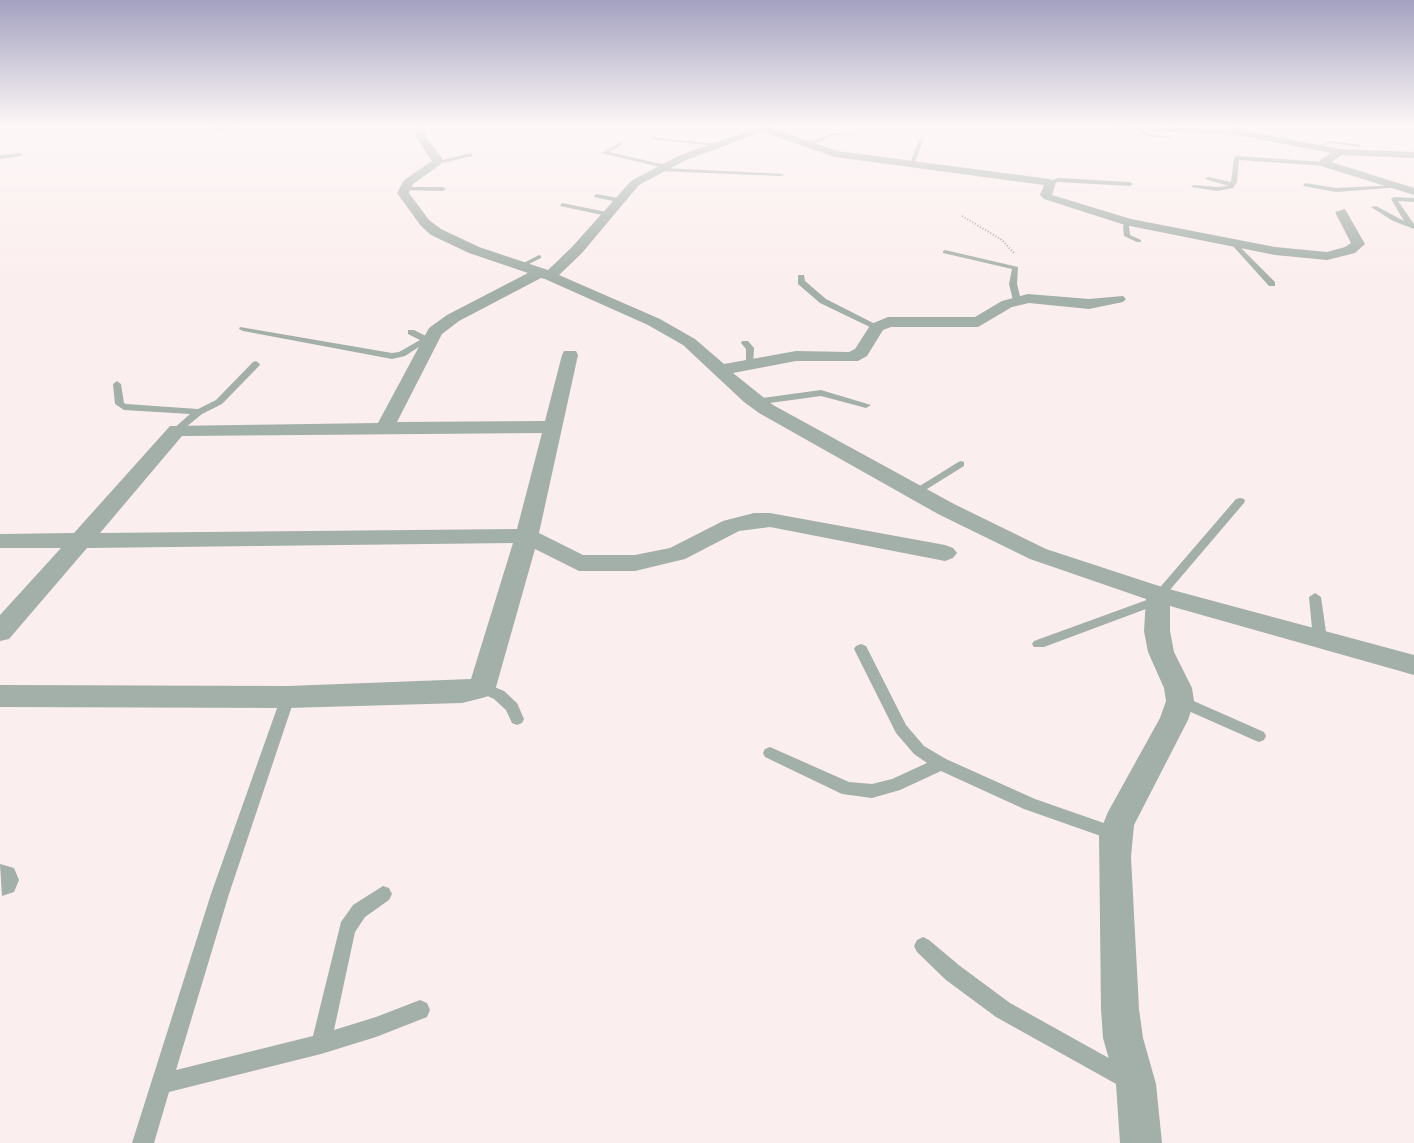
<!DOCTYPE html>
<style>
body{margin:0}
canvas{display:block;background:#fbeeee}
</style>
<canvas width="1414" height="1143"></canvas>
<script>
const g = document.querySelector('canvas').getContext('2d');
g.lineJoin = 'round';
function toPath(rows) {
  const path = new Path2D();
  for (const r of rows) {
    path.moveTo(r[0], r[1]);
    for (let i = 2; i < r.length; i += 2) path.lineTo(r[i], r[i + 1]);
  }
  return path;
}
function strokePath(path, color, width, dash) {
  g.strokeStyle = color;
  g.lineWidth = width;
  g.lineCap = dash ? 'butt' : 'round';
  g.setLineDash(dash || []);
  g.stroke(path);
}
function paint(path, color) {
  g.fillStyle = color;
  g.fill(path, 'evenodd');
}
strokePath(toPath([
 [962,216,1002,240,1014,253]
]), '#9e9291', 2, [1, 2]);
paint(toPath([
 [1129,126,1134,126,1149,134,1173,137,1171,138,1146,136,1129,126],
 [1229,126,1234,126,1248,133,1244,134,1229,126],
 [833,133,857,136,834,135,813,144,809,143,833,133],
 [653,137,715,144,717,145,715,146,651,139,653,137],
 [921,139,923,140,914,165,909,166,919,140,921,139],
 [1332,141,1359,145,1361,146,1359,147,1332,143,1318,147,1316,146,1332,141],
 [621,142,623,144,609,152,666,165,664,168,784,174,781,176,659,171,657,168,664,168,601,153,621,142],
 [23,153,21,156,0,159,0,155,23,153],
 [471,153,473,156,437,164,434,162,471,153],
 [1237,156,1325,162,1328,164,1325,166,1239,160,1237,182,1233,188,1217,191,1191,187,1194,185,1217,187,1229,186,1205,179,1208,177,1231,182,1234,158,1237,156],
 [1058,178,1130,182,1133,184,1130,186,1058,182,1050,184,1047,182,1058,178],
 [1305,183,1336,188,1399,185,1402,187,1336,192,1303,186,1305,183],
 [404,187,443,187,446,189,443,191,402,190,404,187],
 [596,194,618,198,621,200,618,202,594,197,596,194],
 [1394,197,1414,198,1414,202,1398,201,1414,224,1414,229,1393,221,1371,207,1376,206,1404,221,1391,199,1394,197],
 [562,203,607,212,610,214,607,216,560,206,562,203],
 [1129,220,1132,222,1129,226,1130,235,1141,240,1141,242,1137,242,1124,236,1123,226,1129,220],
 [1232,243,1236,243,1275,282,1275,286,1269,286,1232,245,1232,243],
 [945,250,1018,267,1017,284,1021,300,1017,302,1013,300,1009,284,1012,269,943,253,943,251,945,250],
 [539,255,541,256,541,258,523,267,518,266,539,255],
 [798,275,804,275,805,281,826,299,881,327,874,329,820,303,798,284,798,275],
 [240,327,392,353,399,352,420,340,408,334,408,330,414,330,426,336,433,333,437,335,405,356,392,359,243,331,239,329,240,327],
 [742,341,748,341,754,348,753,366,746,364,746,349,741,343,742,341],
 [256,361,260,364,259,366,222,404,202,414,180,432,174,432,172,430,190,414,124,410,115,404,113,384,117,381,121,384,124,403,126,404,198,409,216,400,253,362,256,361],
 [821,390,871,405,866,408,821,396,755,405,750,402,755,399,821,390],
 [960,461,964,462,964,466,919,494,911,494,910,492,960,461],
 [1240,498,1244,499,1245,501,1244,503,1163,598,1162,603,1044,647,1034,647,1032,644,1034,641,1155,597,1156,592,1236,499,1240,498],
 [1315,593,1321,597,1327,639,1325,642,1320,644,1315,642,1313,639,1309,597,1315,593],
 [861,644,866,646,906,725,924,746,946,759,1035,799,1121,829,1123,834,1121,839,1115,841,1024,809,941,771,900,790,872,798,842,794,765,757,763,753,765,749,770,747,849,782,872,784,892,779,927,763,914,754,896,733,854,649,856,646,861,644],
 [482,682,504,691,517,703,524,719,522,723,517,725,512,723,506,710,494,699,477,691,475,687,477,683,482,682],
 [288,691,293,693,295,697,229,894,176,1070,313,1036,341,922,353,905,383,886,389,888,392,894,389,900,365,917,355,932,334,1030,376,1017,420,1000,427,1003,430,1010,427,1017,376,1037,321,1054,169,1092,154,1143,132,1143,211,894,281,697,283,693,288,691],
 [1180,695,1264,732,1266,736,1264,740,1259,742,1254,740,1175,705,1173,701,1175,697,1180,695],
 [923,937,929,940,960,966,1010,1003,1132,1071,1135,1078,1132,1085,1125,1088,1118,1085,996,1017,946,980,917,952,914,946,917,940,923,937]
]), '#a3afa9');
paint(toPath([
 [209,126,242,126,220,132,209,126],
 [415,126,423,126,426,137,442,158,441,164,413,184,409,193,429,220,441,229,479,247,548,270,572,247,631,181,678,156,761,126,773,126,771,128,837,151,1050,179,1056,182,1052,195,1131,219,1275,247,1327,252,1345,247,1351,243,1335,212,1345,209,1365,244,1355,253,1327,260,1275,255,1125,225,1044,199,1040,195,1044,185,835,157,762,132,686,160,639,185,582,253,559,275,660,319,695,339,724,364,796,351,849,352,855,349,871,324,888,317,975,317,1002,301,1028,294,1089,299,1123,296,1126,299,1123,302,1089,309,1029,303,1012,307,978,327,891,327,883,330,867,356,858,361,796,361,733,373,773,405,954,504,1046,549,1165,588,1414,655,1414,675,1170,606,1170,631,1174,652,1192,688,1194,701,1188,720,1134,825,1131,857,1139,1009,1143,1038,1156,1084,1162,1143,1120,1143,1116,1084,1103,1038,1101,1009,1099,834,1108,812,1160,718,1166,701,1164,688,1148,652,1144,631,1146,599,1030,559,938,514,759,413,744,402,683,345,648,325,545,279,541,278,459,321,442,334,397,422,545,421,562,355,564,351,576,351,578,355,539,533,583,555,635,555,670,548,723,521,754,513,770,513,945,545,953,548,957,553,953,558,945,561,770,527,739,531,685,559,635,571,579,571,535,549,496,687,492,695,482,698,462,703,288,708,0,707,0,685,288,686,471,679,513,543,87,548,9,639,0,641,0,615,61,548,0,548,0,534,74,533,170,426,378,423,429,328,447,315,528,273,469,253,431,235,421,226,397,193,404,180,432,161,416,137,415,126],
 [542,433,517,529,100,533,182,436,542,433],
 [1108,126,1237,129,1340,149,1414,152,1414,158,1342,155,1331,162,1414,188,1414,195,1321,166,1320,160,1331,153,1237,135,1113,129,1108,126],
 [0,864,14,868,19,880,14,892,2,896,0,864]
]), '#a3afa9');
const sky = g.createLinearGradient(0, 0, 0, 286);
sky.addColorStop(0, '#a3a1c0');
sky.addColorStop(0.44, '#fdf7f7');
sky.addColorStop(1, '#fdf7f700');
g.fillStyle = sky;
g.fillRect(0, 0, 1414, 286);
</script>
